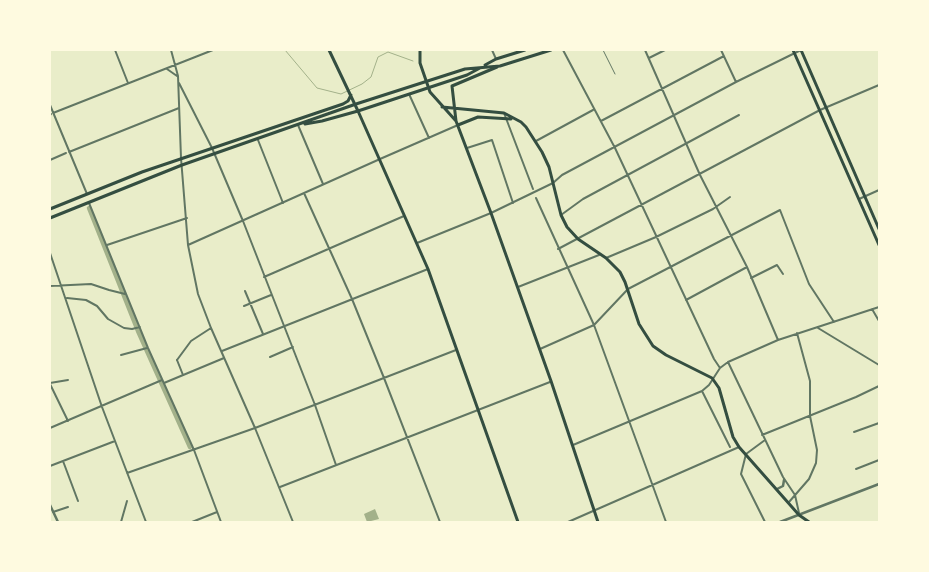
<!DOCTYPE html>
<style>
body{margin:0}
#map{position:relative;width:929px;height:572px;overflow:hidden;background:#e9edc9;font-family:Signika,sans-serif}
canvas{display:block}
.frame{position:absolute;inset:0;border:51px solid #fefae0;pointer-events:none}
</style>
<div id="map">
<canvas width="929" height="572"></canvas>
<div class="frame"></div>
</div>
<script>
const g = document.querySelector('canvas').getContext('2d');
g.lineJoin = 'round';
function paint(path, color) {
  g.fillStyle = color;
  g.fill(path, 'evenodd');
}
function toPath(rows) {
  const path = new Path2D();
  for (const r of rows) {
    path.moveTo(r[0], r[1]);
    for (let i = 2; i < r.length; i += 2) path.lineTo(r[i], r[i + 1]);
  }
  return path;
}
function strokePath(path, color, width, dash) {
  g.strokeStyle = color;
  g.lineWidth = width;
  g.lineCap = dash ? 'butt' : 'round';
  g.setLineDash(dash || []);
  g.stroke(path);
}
paint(toPath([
 [375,509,379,519,367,522,364,514]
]), '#a3b18a');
strokePath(toPath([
 [285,50,317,88,341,94,362,84,371,77,378,57,388,52,413,61]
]), '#a3b18a', 1);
strokePath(toPath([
 [89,208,138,331,190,447]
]), '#a3b18a', 4.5);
strokePath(toPath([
 [603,50,615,74]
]), '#617663', 1);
strokePath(toPath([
 [417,243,491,213],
 [177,360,183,375],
 [164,383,224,358]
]), '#617663', 2);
strokePath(toPath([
 [115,50,128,83],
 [171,50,178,76,181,158,188,245,198,294,211,328,255,428,293,522],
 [492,50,496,59],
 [563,50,615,148,714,359,720,368],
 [645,50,700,175,747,267,778,340],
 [721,50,736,82],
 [649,58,665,50],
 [167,69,177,76],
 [179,83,212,148,243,221,315,405,336,465],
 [409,94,429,138],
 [50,105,87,194],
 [53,113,213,50],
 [504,113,533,189],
 [50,115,51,114],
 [601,121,724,56],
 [298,125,323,184],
 [258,140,283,203],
 [536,141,593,110],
 [467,148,492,140,513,203],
 [69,152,179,108],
 [50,160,66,153],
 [304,193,352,299,384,378,440,522],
 [536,198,594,325,666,522],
 [859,199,879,190],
 [89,203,148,348,194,450,221,522],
 [491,213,553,183,562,175,736,82,801,50],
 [561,215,583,199,739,115],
 [107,245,187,218],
 [188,245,380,159,458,125],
 [558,249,820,110,879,85],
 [50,253,102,407,146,522],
 [606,258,656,237,713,209,730,197],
 [264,277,404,216],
 [751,278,777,265,783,274],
 [50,286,91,284,109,290,125,294],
 [518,287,599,255],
 [245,291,263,334],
 [67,298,86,300,97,306,108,319,124,328,132,329,140,327],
 [686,300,747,267],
 [244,306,271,295],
 [872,309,879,321],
 [818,328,879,365],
 [540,349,594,325,628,289,780,210,809,284,834,322],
 [222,351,428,269],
 [121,355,147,348],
 [270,357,293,347],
 [177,360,191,341,211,328],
 [728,362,783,477,795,495,799,513],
 [50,383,68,380],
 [50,384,68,421],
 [702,391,730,447],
 [50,428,162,380],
 [854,432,879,423],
 [762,435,856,397,879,386],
 [573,445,702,391,709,385,720,368,728,362,778,340,879,307],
 [63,461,78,501],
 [50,466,115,441],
 [856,469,879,460],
 [127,473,255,428,456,350],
 [280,487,550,382],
 [789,502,809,479,816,463,817,450,810,416,810,381,797,333],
 [53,512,68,507],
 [121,522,127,501],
 [192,522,217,512],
 [568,522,739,447],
 [765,522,741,474,746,454,765,440]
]), '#617663', 2);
strokePath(toPath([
 [777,489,783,486,784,480],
 [50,505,58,522],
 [780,522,879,484]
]), '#617663', 2.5);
strokePath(toPath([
 [420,50,420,63,430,92,456,121,491,213,551,381,598,522],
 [442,107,504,113,521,122,526,127,542,152,549,167,561,215,567,227,578,239,606,258,620,272,625,282,639,324,653,346,666,355,712,378,719,388,733,437,739,447,799,515,809,522],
 [358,111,428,269,518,522],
 [456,121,452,86,497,67],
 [458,125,478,117,511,119]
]), '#344e41', 3);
strokePath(toPath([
 [329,50,358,111],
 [793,50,879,245],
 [801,50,879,229],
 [485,65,496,59,525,50],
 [305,124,322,121,358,111,467,75,480,68],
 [50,209,142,172,343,104,348,101,351,95],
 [50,218,182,165,356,104,465,69,500,66,551,50]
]), '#344e41', 3);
</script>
